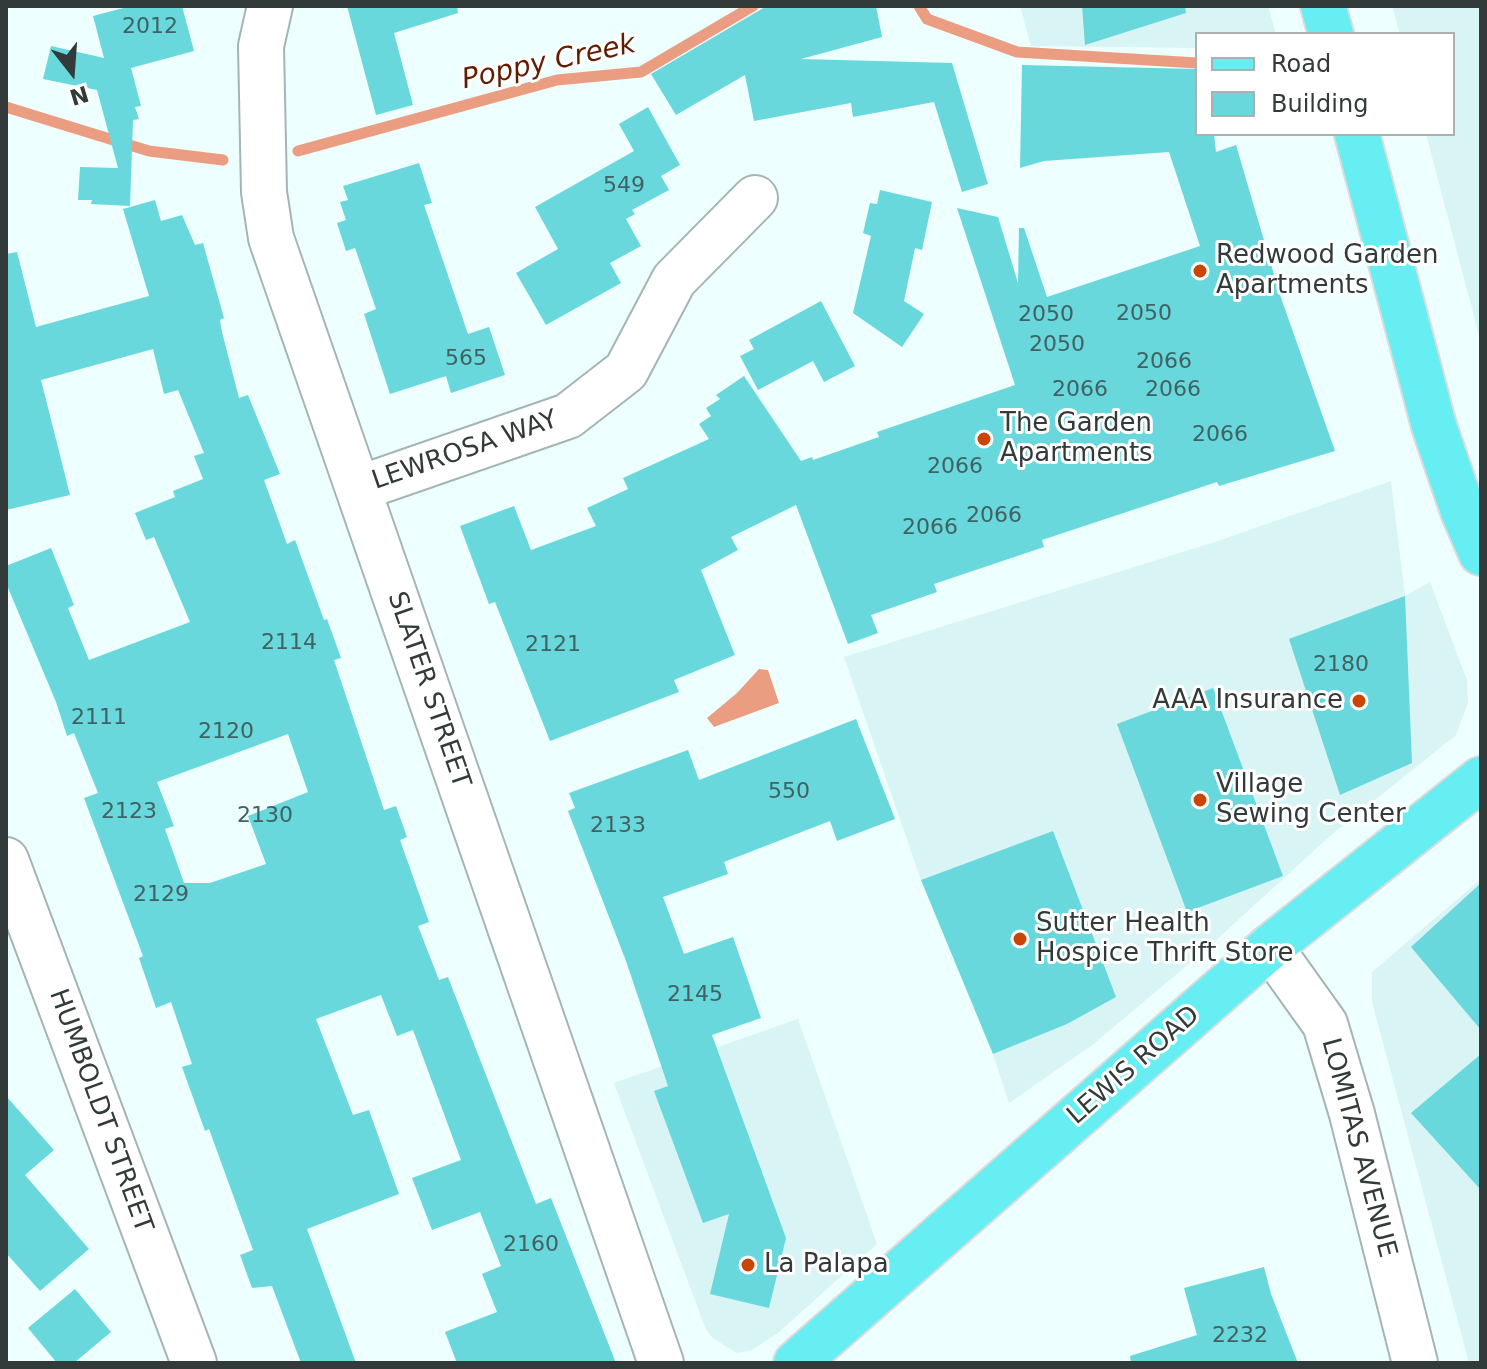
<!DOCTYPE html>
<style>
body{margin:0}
#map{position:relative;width:1487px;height:1369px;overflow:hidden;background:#edffff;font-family:"DejaVu Sans",sans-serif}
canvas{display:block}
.frame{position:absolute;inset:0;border:8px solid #333a3a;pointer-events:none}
.legend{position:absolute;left:1195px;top:32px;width:260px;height:104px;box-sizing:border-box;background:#fff;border:2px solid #adb0b0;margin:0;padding:10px 14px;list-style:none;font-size:24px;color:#333a3a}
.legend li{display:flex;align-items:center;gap:16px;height:40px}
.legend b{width:40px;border:2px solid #adb0b0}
.north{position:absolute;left:32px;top:32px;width:80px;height:80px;-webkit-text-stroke:6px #fff;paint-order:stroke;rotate:163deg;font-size:22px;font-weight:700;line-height:32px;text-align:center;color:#333a3a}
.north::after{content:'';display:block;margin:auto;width:28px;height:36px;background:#333a3a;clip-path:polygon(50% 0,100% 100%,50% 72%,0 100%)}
</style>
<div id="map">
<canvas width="1487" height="1369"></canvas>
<div class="frame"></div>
<ul class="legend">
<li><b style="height:10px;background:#66eef2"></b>Road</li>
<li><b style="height:22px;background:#69d8dc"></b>Building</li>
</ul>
<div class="north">N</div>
</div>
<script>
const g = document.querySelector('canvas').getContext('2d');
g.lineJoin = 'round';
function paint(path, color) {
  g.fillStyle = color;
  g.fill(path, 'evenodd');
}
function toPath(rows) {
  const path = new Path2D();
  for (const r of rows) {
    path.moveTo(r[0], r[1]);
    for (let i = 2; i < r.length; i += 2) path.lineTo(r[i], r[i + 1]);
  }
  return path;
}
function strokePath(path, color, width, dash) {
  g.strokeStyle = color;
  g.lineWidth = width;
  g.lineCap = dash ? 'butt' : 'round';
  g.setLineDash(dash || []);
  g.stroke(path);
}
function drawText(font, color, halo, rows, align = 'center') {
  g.font = font + ' "DejaVu Sans",sans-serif';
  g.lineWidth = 6;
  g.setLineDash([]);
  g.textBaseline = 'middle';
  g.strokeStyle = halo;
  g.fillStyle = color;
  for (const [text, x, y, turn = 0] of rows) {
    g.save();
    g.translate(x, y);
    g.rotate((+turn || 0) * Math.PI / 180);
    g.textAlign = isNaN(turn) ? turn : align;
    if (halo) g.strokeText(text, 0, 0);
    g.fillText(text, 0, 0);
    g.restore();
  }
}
paint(toPath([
 [1020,6,1268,6,1276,34,1197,34,1197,48,1031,46],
 [1392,6,1481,6,1481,343,1426,134,1453,134,1453,34,1400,34],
 [1391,481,1405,596,1430,582,1467,680,1468,703,1456,735,1330,836,1203,952,1091,1046,1009,1103,993,1054,921,880,844,657,1215,542],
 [1481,879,1481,1363,1469,1363,1372,1002,1372,972],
 [798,1019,877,1244,778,1333,752,1350,737,1353,714,1339,706,1330,614,1083]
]), '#d8f4f5');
paint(toPath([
 [759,669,768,670,779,703,714,727,707,718,737,693]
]), '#eb9d82');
strokePath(toPath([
 [919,6,927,19,1017,52,1197,63],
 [6,107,149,151,223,160],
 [298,151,557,80,641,72,753,6]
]), '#eb9d82', 11);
paint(toPath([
 [131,6,182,6,194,51,131,68,141,106,135,107,139,119,133,120,130,206,91,204,92,200,78,200,80,167,118,168,97,90,43,79,51,46,104,58,93,16],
 [347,6,457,6,458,13,394,33,413,105,376,115],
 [771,6,876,6,882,37,801,59,952,63,988,184,962,192,934,102,853,117,851,103,754,121,745,75,676,115,651,74,765,7],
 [1082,6,1185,6,1186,13,1085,45],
 [1022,65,1197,69,1197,134,1214,134,1216,152,1236,145,1280,295,1335,451,1219,486,1217,482,1042,540,1044,547,934,584,937,592,871,615,878,633,848,644,796,505,731,537,738,550,701,570,735,655,674,680,679,692,550,741,495,602,489,604,460,526,514,506,531,550,596,526,587,508,628,489,623,478,709,439,699,424,711,416,706,408,720,399,716,395,744,376,801,461,812,457,813,460,879,437,877,432,1015,385,957,208,998,217,1018,283,1019,228,1024,228,1047,297,1200,246,1169,152,1044,161,1020,168],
 [648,107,680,165,661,176,669,190,632,210,635,214,626,219,641,246,610,263,621,283,546,325,516,273,558,249,535,207,634,151,619,124],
 [419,163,432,203,424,205,468,334,489,327,505,375,451,393,446,376,390,394,364,314,376,309,355,248,346,251,337,223,346,220,340,202,348,200,343,186],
 [880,190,932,202,922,250,915,248,904,301,924,314,902,347,853,313,871,236,863,233,870,203,877,204],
 [155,200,161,221,182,215,195,245,203,243,224,318,220,320,222,332,239,398,248,395,280,474,264,480,287,544,295,540,324,620,327,619,341,658,334,660,384,810,396,806,407,837,400,840,429,922,418,926,439,980,448,977,536,1204,551,1198,616,1363,457,1363,445,1332,497,1312,482,1274,501,1266,480,1212,432,1230,412,1178,461,1160,413,1030,397,1036,381,995,316,1019,353,1115,369,1110,399,1194,307,1229,356,1363,301,1363,272,1286,252,1288,240,1255,253,1250,209,1129,205,1131,182,1067,192,1064,171,1002,156,1008,139,958,143,956,84,798,98,793,74,733,67,736,56,702,6,583,6,566,51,548,74,605,68,608,89,660,190,622,154,537,146,540,135,513,175,497,173,491,203,479,194,456,204,453,178,390,164,394,153,349,41,380,70,495,6,510,6,254,17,252,36,327,149,296,123,209],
 [288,734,308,792,248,816,266,864,210,883,184,883,165,829,174,826,157,782],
 [821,301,855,366,824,382,813,361,758,390,740,356,754,349,749,340],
 [1405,596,1412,763,1340,795,1289,639],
 [1213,688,1283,876,1187,912,1117,724],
 [856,719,895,819,837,841,830,821,724,862,728,874,663,897,684,954,733,937,761,1018,712,1035,786,1238,769,1308,710,1294,729,1214,703,1223,654,1091,668,1086,626,961,568,811,575,808,569,793,688,750,699,780],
 [1053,831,1116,997,1067,1024,993,1054,921,880],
 [1481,883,1481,1030,1411,947],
 [1481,1054,1481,1190,1411,1113],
 [6,1096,54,1150,25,1175,89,1249,40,1291,6,1253],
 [1264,1267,1271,1294,1298,1363,1131,1363,1130,1356,1197,1335,1184,1288],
 [75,1289,111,1332,74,1363,57,1363,28,1328]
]), '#69d8dc');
const minor = toPath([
 [270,6,261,46,264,192,271,238,661,1363],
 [360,488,568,416,626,371,674,280,755,198],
 [6,860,194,1363],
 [1270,947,1325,1024,1352,1114,1415,1363]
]);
const major = toPath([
 [1323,6,1331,34],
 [1357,134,1434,426,1463,511,1481,553],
 [796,1363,1270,947,1481,779]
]);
strokePath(minor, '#a4b5b5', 48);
strokePath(major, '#dadcdc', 48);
strokePath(minor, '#fff', 44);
strokePath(major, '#66eef2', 44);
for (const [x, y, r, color] of [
 [1200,271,8,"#ca4501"],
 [984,439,8,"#ca4501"],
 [1359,701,8,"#ca4501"],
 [1200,800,8,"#ca4501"],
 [1020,939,8,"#ca4501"],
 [748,1265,8,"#ca4501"]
]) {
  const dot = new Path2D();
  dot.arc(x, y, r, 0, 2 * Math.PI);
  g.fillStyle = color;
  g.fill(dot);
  strokePath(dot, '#fff', 3);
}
drawText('22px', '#406262', null, [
 ["2012",150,27],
 ["549",624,186],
 ["2050",1144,314],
 ["2050",1046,315],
 ["2050",1057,345],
 ["565",466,359],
 ["2066",1164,362],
 ["2066",1080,390],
 ["2066",1173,390],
 ["2066",1220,435],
 ["2066",955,467],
 ["2066",994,516],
 ["2066",930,528],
 ["2114",289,643],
 ["2121",553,645],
 ["2180",1341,665],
 ["2111",99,718],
 ["2120",226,732],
 ["550",789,792],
 ["2123",129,812],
 ["2130",265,816],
 ["2133",618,826],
 ["2129",161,895],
 ["2145",695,995],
 ["2160",531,1245],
 ["2232",1240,1336]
]);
drawText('26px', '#333a3a', '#fff', [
 ["Redwood Garden",1216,256],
 ["Apartments",1216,286],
 ["The Garden",1000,424],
 ["Apartments",1000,454],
 ["AAA Insurance",1343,701,"right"],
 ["Village",1216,785],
 ["Sewing Center",1216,815],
 ["Sutter Health",1036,924],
 ["Hospice Thrift Store",1036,954],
 ["La Palapa",764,1265]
], 'left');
drawText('26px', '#333a3a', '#fff', [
 ["LEWROSA WAY",465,451,-19],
 ["SLATER STREET",428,690,71],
 ["LEWIS ROAD",1134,1066,-41],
 ["HUMBOLDT STREET",100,1111,70],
 ["LOMITAS AVENUE",1358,1148,75]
]);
drawText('italic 28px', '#611d01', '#fff', [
 ["Poppy Creek",549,63,-12]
]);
</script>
